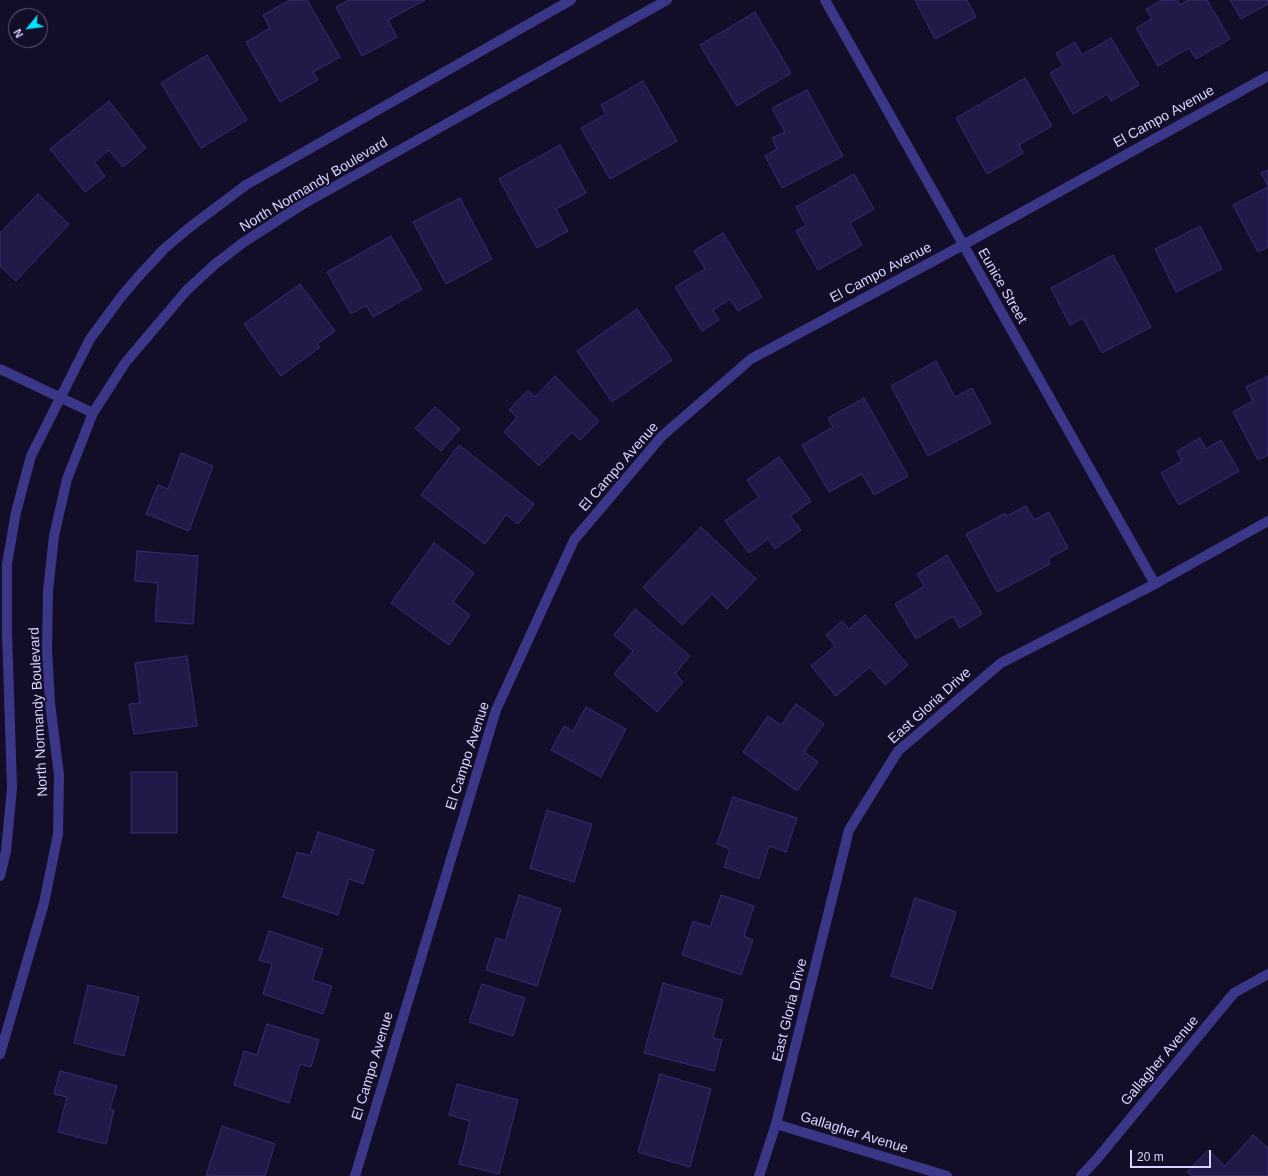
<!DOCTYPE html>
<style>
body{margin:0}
#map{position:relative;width:1268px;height:1176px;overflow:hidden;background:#130e27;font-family:Arial,sans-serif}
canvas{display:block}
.north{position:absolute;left:8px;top:8px;width:40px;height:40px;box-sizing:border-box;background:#130e27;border:1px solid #625d7d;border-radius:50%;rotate:241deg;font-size:11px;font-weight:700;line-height:16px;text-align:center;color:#d9d4ff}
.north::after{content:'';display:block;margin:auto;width:14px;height:18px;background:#00e4ff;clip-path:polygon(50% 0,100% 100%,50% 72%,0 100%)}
.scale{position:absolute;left:1130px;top:1150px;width:81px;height:18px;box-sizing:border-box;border:2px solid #d9d4ff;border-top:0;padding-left:5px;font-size:12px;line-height:14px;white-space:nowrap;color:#d9d4ff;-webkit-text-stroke:3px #130e27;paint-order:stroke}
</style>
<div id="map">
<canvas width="1268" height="1176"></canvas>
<div class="north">N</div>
<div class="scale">20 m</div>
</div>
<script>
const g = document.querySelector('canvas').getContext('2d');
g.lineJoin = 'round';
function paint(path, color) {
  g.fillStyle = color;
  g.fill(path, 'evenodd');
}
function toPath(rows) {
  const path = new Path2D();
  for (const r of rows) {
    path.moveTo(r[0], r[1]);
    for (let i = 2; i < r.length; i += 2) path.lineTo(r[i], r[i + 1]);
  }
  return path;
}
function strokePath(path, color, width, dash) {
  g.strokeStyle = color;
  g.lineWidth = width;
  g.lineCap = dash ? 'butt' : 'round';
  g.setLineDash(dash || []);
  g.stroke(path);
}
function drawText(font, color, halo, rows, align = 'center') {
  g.font = font + ' Arial,sans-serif';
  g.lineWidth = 3.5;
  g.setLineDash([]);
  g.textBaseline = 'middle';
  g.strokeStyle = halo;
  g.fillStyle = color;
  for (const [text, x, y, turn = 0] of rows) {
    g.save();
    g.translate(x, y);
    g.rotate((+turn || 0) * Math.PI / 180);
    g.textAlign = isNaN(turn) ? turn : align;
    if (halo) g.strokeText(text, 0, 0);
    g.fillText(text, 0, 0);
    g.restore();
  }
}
const building = toPath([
 [290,0,307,0,340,57,313,72,318,80,280,102,246,42,270,28,263,15,290,0],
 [349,0,425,0,388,20,397,37,362,56,336,7,349,0],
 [915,0,967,0,976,17,935,39,915,0],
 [1162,0,1177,0,1180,5,1188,0,1207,0,1230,39,1196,59,1189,48,1158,66,1136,28,1152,19,1146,9,1162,0],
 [1230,0,1268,0,1268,4,1241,19,1230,0],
 [755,12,791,73,737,106,700,45,755,12],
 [1111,38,1139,85,1111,101,1107,94,1073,114,1050,73,1063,66,1056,53,1075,42,1082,55,1111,38],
 [207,55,247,120,201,148,161,83,207,55],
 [1025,78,1052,126,1019,145,1023,153,987,174,956,118,1025,78],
 [643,81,677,141,610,179,581,128,606,114,601,105,643,81],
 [807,90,843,156,782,188,765,156,777,149,772,138,785,132,772,108,807,90],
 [109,101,146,148,123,167,109,150,94,162,105,176,85,192,50,149,109,101],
 [560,145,586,193,556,209,568,231,537,248,499,179,560,145],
 [1268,170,1268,186,1261,173,1268,170],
 [854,174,874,209,850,223,862,245,818,270,796,231,806,225,796,207,854,174],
 [1268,187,1268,247,1258,252,1233,205,1268,187],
 [38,194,69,224,16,281,0,266,0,233,38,194],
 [460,198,492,259,446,284,413,222,460,198],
 [1200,226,1222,269,1176,292,1155,249,1200,226],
 [723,233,762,297,738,311,730,299,713,310,719,320,702,331,675,287,705,269,694,251,723,233],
 [391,236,422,289,373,317,366,305,351,314,327,272,391,236],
 [1113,255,1151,327,1102,353,1083,318,1070,325,1051,288,1113,255],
 [300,284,335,331,317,344,320,347,281,376,244,324,300,284],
 [637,309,672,360,612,402,577,351,637,309],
 [936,361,955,397,972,388,991,423,928,456,891,386,936,361],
 [555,376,599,421,580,440,572,432,539,466,504,432,517,417,509,410,528,390,535,397,555,376],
 [1268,376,1268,455,1258,460,1233,412,1253,401,1246,387,1268,376],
 [864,398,908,476,874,495,862,474,829,492,802,445,833,427,828,418,864,398],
 [435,407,460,429,441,451,415,428,435,407],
 [1200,438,1206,449,1221,440,1239,471,1179,505,1161,473,1182,461,1177,451,1200,438],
 [459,445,534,504,518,524,506,515,485,544,421,495,459,445],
 [181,453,213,466,189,531,146,514,158,485,168,489,181,453],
 [779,457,811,501,790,516,801,530,775,549,768,539,749,553,725,521,759,497,747,480,779,457],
 [1026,506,1034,520,1049,512,1068,548,1048,559,1050,564,997,592,966,534,1005,513,1007,516,1026,506],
 [701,527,756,579,727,609,712,594,682,625,643,587,701,527],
 [434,543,474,573,453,602,470,615,449,645,391,603,434,543],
 [137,551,198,556,193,624,155,621,158,583,135,581,137,551],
 [947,555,982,614,960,628,953,616,916,639,895,604,924,586,917,574,947,555],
 [635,609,690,656,675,674,683,682,657,712,614,674,633,651,614,635,635,609],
 [865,615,908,665,885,685,870,667,836,696,811,666,835,646,826,635,842,621,849,629,865,615],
 [187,656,197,726,134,734,129,704,140,703,135,663,187,656],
 [796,704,824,724,804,752,818,762,797,791,743,752,768,716,781,725,796,704],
 [586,707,626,729,601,777,551,750,564,726,573,731,586,707],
 [131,772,177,772,177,833,131,833,131,772],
 [733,797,797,818,786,852,769,846,759,879,724,867,730,849,717,844,733,797],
 [547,810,592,824,574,882,530,868,547,810],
 [318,832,374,850,363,884,349,879,338,915,283,897,297,852,310,856,318,832],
 [519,895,561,909,537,986,486,970,496,938,505,941,519,895],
 [721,895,754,906,744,936,753,940,741,975,682,955,693,921,710,927,721,895],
 [915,898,956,912,932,989,891,976,915,898],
 [269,931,323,949,312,980,332,986,323,1014,263,994,272,964,259,960,269,931],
 [663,983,723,1000,713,1038,722,1040,714,1071,644,1053,663,983],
 [482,984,525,998,513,1036,469,1022,482,984],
 [88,985,139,997,124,1056,74,1043,88,985],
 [267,1024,319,1040,311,1067,300,1064,289,1103,234,1085,244,1051,257,1055,267,1024],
 [60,1071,117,1086,110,1109,114,1110,106,1144,58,1132,67,1097,54,1094,60,1071],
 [660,1074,711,1089,690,1167,638,1152,660,1074],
 [457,1084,518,1100,499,1174,459,1164,470,1121,449,1115,457,1084],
 [222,1126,275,1144,265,1176,206,1176,222,1126],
 [1253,1135,1268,1148,1268,1176,1192,1176,1187,1172,1208,1150,1225,1166,1253,1135]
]);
paint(building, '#231949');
strokePath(building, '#3a2a76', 1);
strokePath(toPath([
 [825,0,1155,584],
 [0,369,93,413],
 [0,876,6,851,12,788,7,632,7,564,16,512,31,456,90,339,121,297,138,277,164,249,190,227,246,185,571,0],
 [0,1054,44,903,58,834,59,775,50,703,47,649,48,591,54,536,67,479,93,413,125,363,186,291,214,265,244,242,300,206,667,0],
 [776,1124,947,1176],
 [355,1176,496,710,574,540,662,436,751,359,963,245,1268,76],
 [759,1176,776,1124,849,830,898,751,1001,663,1155,584,1268,521],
 [1081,1176,1096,1160,1234,993,1268,974]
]), '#3b3788', 10);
drawText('14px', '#d9d4ff', '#130e27', [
 ["El Campo Avenue",1164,117,-29],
 ["North Normandy Boulevard",314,185,-31],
 ["El Campo Avenue",881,273,-28],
 ["Eunice Street",1002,286,60],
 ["El Campo Avenue",619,467,-49],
 ["East Gloria Drive",930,706,-42],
 ["North Normandy Boulevard",39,712,-93],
 ["El Campo Avenue",468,756,-72],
 ["East Gloria Drive",790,1010,-76],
 ["Gallagher Avenue",1160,1061,-50],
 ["El Campo Avenue",373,1066,-73],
 ["Gallagher Avenue",854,1133,17]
]);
</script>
